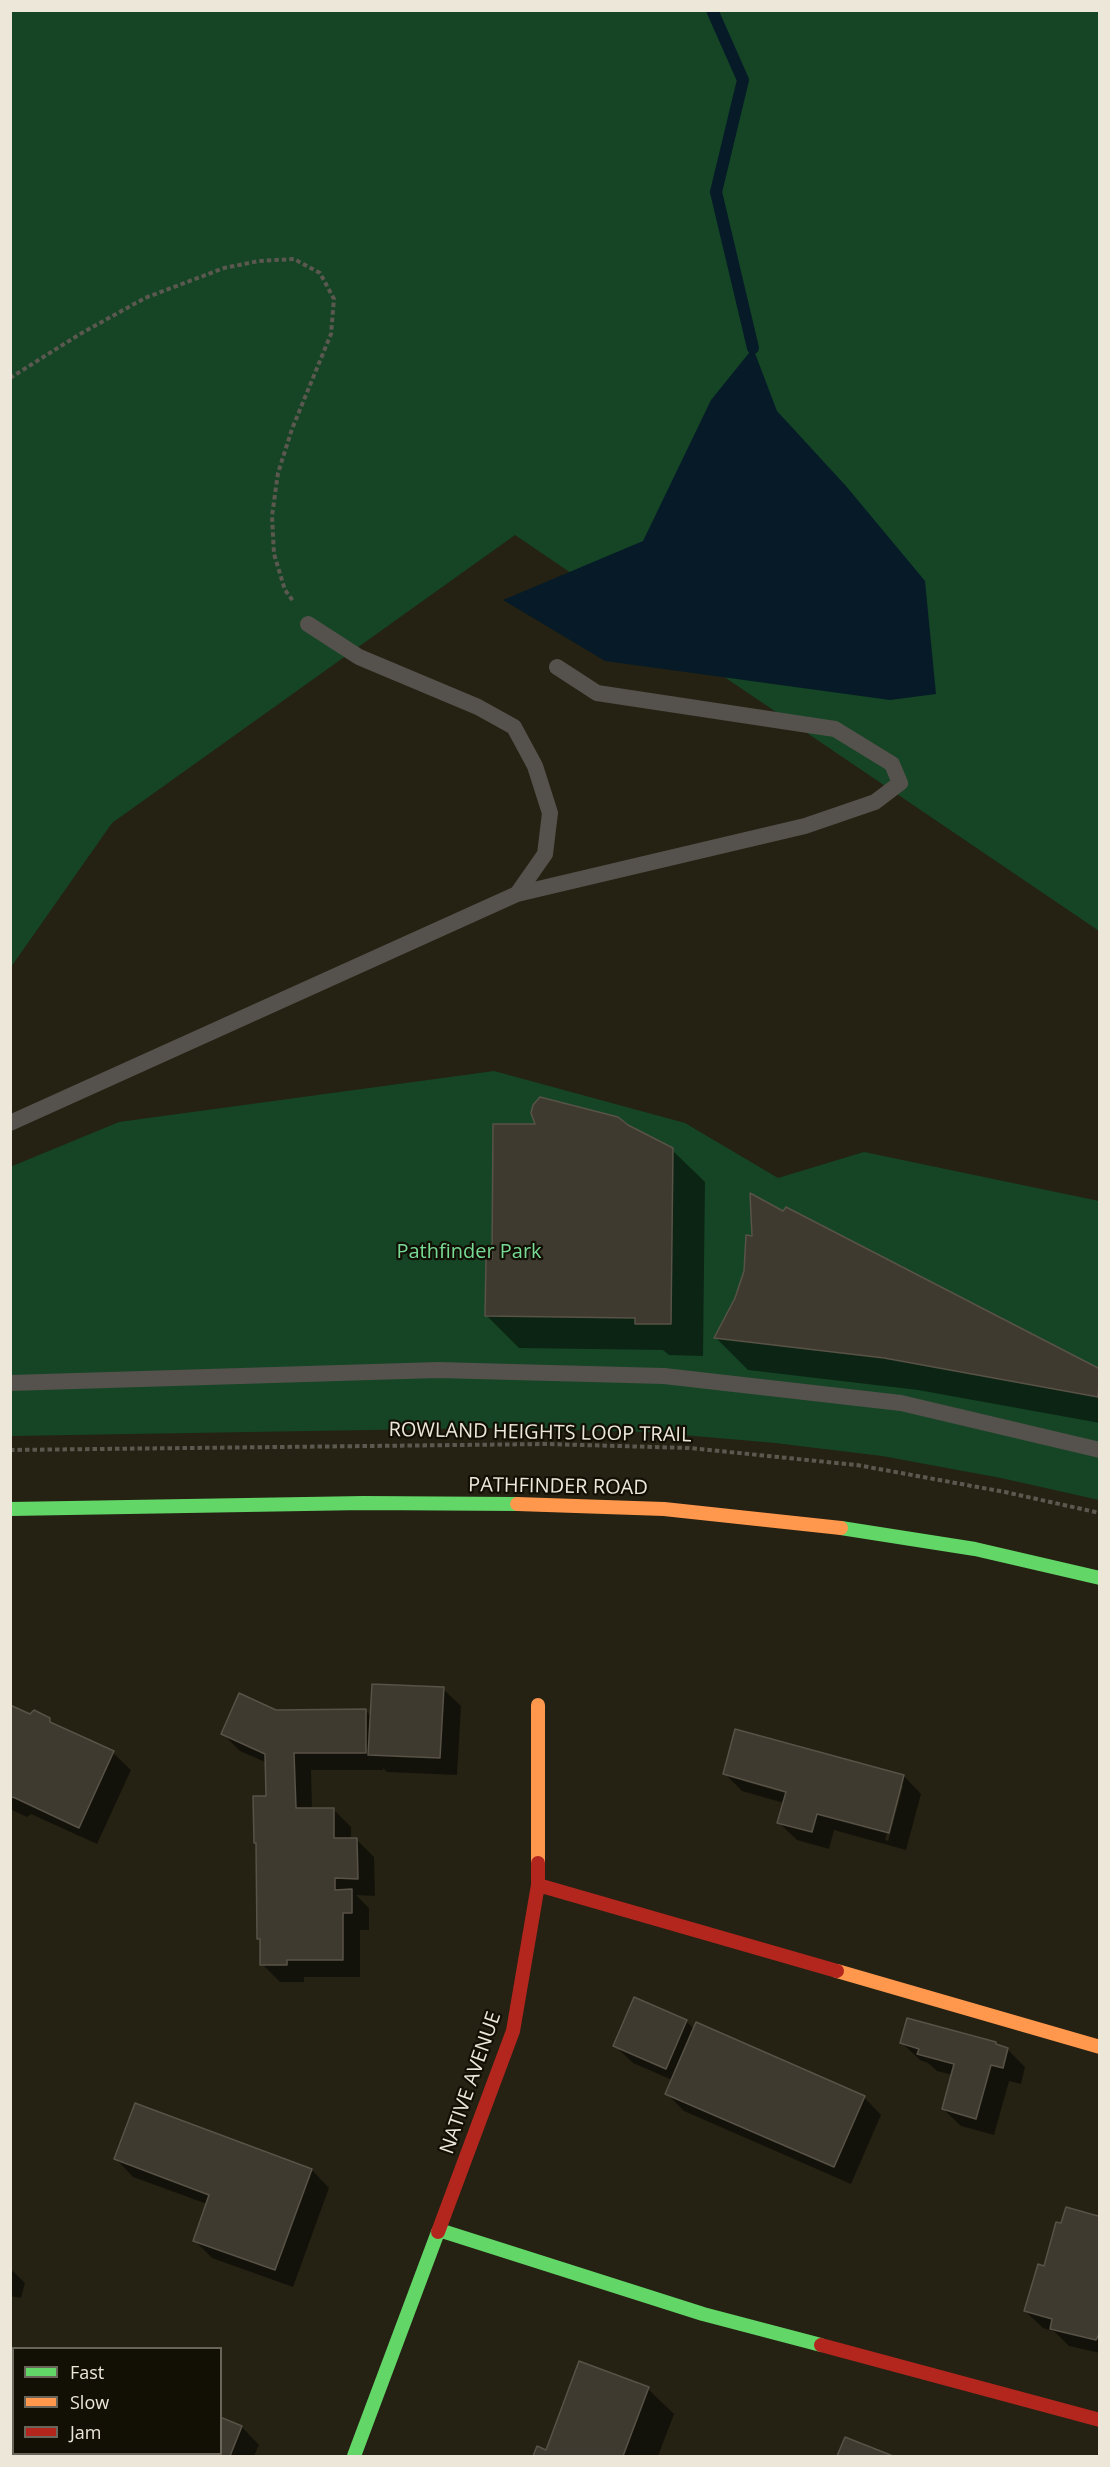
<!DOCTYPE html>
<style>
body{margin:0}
#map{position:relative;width:1110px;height:2467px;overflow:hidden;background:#252213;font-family:"Open Sans",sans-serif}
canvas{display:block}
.frame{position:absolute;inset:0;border:12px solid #ece7d8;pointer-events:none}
.legend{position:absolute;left:12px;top:2347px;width:210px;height:108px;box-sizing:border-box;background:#120f05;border:2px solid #696559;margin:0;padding:8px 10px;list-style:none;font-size:18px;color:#ece7d8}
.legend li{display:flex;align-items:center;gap:12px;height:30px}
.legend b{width:30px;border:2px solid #696559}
</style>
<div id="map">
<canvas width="1110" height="2467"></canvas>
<div class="frame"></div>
<ul class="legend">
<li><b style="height:8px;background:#63d668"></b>Fast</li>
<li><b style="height:8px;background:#ff974d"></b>Slow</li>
<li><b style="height:8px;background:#b3261e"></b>Jam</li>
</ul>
</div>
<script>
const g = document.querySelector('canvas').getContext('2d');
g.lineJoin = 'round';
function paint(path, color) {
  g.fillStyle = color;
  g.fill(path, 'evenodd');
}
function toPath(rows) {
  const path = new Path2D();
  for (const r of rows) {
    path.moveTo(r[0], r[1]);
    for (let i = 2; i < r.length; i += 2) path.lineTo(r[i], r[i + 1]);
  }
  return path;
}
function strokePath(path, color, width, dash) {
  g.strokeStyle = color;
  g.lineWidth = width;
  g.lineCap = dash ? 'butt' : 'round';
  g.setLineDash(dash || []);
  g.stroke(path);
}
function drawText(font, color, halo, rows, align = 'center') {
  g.font = font + ' "Open Sans",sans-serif';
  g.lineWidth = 4.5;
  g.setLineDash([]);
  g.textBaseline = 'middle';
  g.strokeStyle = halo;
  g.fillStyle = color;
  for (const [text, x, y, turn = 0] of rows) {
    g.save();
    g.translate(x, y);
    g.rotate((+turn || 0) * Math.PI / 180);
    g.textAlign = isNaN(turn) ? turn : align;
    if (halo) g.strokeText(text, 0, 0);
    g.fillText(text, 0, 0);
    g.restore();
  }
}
paint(toPath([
 [11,11,1099,11,1099,931,515,535,112,823,11,967],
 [494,1071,685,1123,778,1178,864,1152,1099,1201,1099,1500,1001,1478,882,1456,775,1443,649,1432,488,1428,11,1436,10,1167,119,1122]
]), '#154525');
paint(toPath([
 [753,348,777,411,846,486,925,581,936,694,890,700,605,661,503,600,643,541,711,400]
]), '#061b27');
paint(toPath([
 [672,1150,705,1182,703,1356,669,1355,663,1350,519,1348,486,1315,494,1260],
 [754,1237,1100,1371,1100,1423,918,1390,748,1370,716,1338,737,1299],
 [443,1689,461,1706,457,1775,387,1772,383,1768,383,1770,311,1770,312,1810,333,1809,351,1827,351,1839,356,1839,374,1857,375,1896,356,1895,369,1908,369,1930,360,1930,360,1977,304,1977,304,1982,280,1982,262,1964,261,1942,259,1939,258,1845,256,1843,267,1797,267,1763,240,1751,223,1734,276,1711,365,1710,372,1717],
 [10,1706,30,1715,49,1719,56,1726,113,1753,131,1770,97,1844,31,1814,27,1817,10,1809],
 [725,1774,904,1776,921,1794,906,1850,834,1830,829,1849,797,1840,779,1823,784,1803,742,1791],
 [743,1778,793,1792,793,1795,743,1781],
 [900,1786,903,1786,888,1841,885,1840],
 [686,2021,694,2029,864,2097,881,2115,851,2184,684,2111,666,2093,672,2080,633,2063,615,2046],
 [902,2043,1008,2050,1025,2067,1021,2084,1009,2081,994,2135,961,2126,943,2109,953,2075,937,2071,928,2063,920,2060],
 [136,2105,312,2170,329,2188,293,2287,212,2258,194,2240,207,2204,133,2177,116,2159],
 [1100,2217,1100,2353,1069,2346,1055,2332,1043,2328,1025,2311,1062,2224],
 [10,2268,25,2283,21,2298,10,2296],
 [648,2389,674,2414,658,2456,534,2456,537,2448,547,2452],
 [10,2409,14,2454,66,2454,66,2456,10,2456],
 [220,2419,242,2427,259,2445,254,2456,124,2456,125,2454,220,2454],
 [846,2439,889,2456,839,2456]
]), '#0007');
strokePath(toPath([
 [712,10,743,80,716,192,753,348]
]), '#061b27', 12);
const building = toPath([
 [540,1097,618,1117,628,1125,673,1148,671,1324,635,1324,635,1318,485,1316,486,1258,492,1259,493,1124,535,1124,531,1113,533,1105,540,1097],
 [750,1193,783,1211,786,1207,1100,1369,1098,1397,884,1358,714,1338,735,1298,744,1271,746,1235,752,1236,750,1193],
 [372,1684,444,1687,440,1758,368,1755,372,1684],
 [239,1693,276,1710,366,1709,366,1753,294,1753,296,1808,334,1808,334,1838,357,1838,358,1879,335,1878,335,1890,352,1889,352,1913,343,1913,343,1960,287,1960,287,1965,260,1965,260,1939,257,1939,256,1843,254,1843,253,1796,266,1796,265,1754,221,1734,239,1693],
 [10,1705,30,1714,34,1710,50,1718,50,1722,114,1751,79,1828,13,1797,10,1799,10,1705],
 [735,1729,904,1775,889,1833,817,1814,812,1832,777,1823,786,1792,723,1774,735,1729],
 [634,1997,687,2020,666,2069,613,2046,634,1997],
 [907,2018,996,2042,996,2044,1008,2048,1003,2068,991,2065,976,2119,942,2109,954,2064,917,2054,919,2049,900,2043,907,2018],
 [696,2022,865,2096,834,2167,665,2094,696,2022],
 [135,2103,312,2169,275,2270,193,2241,209,2195,114,2159,135,2103],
 [1066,2207,1098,2216,1100,2211,1100,2332,1096,2340,1050,2329,1052,2319,1024,2311,1038,2264,1044,2266,1056,2222,1061,2223,1066,2207],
 [579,2361,649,2387,623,2456,533,2456,537,2446,546,2450,579,2361],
 [10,2408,14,2409,14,2454,44,2454,43,2456,10,2456,10,2408],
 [220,2417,242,2426,230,2456,122,2456,123,2454,220,2454,220,2417],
 [845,2437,893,2456,837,2456,845,2437]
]);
paint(building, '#3f3a2f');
strokePath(building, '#585247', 1.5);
strokePath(toPath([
 [10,378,80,334,145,298,224,268,259,261,294,259,320,273,334,299,331,334,292,429,278,473,272,516,274,554,285,590,293,601],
 [10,1450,547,1444,689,1448,857,1465,1005,1492,1100,1513]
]), '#5b5850', 4, [4.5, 3]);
strokePath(toPath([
 [308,624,359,657,478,707,514,727,535,766,550,813,545,854,517,894],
 [10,1123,517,894,805,826,875,802,900,783,892,764,835,729,597,693,557,667],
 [10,1383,438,1370,664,1376,901,1403,1100,1450]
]), '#55514c', 16);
strokePath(toPath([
 [10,1509,364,1503,517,1504],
 [841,1528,975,1549,1100,1578],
 [439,2230,703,2314,821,2345],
 [354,2456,438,2232]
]), '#63d668', 14);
strokePath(toPath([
 [517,1504,664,1509,841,1528],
 [538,1705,538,1863],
 [837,1971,1100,2047]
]), '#ff974d', 14);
strokePath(toPath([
 [538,1885,837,1971],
 [438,2232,513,2031,538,1885,538,1863],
 [821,2345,1100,2420]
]), '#b3261e', 14);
drawText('20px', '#77da95', '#120f05', [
 ["Pathfinder Park",469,1252]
]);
drawText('20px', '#ece7d8', '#120f05', [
 ["ROWLAND HEIGHTS LOOP TRAIL",540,1433,1],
 ["PATHFINDER ROAD",558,1487,1],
 ["NATIVE AVENUE",471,2083,-71]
]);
</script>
